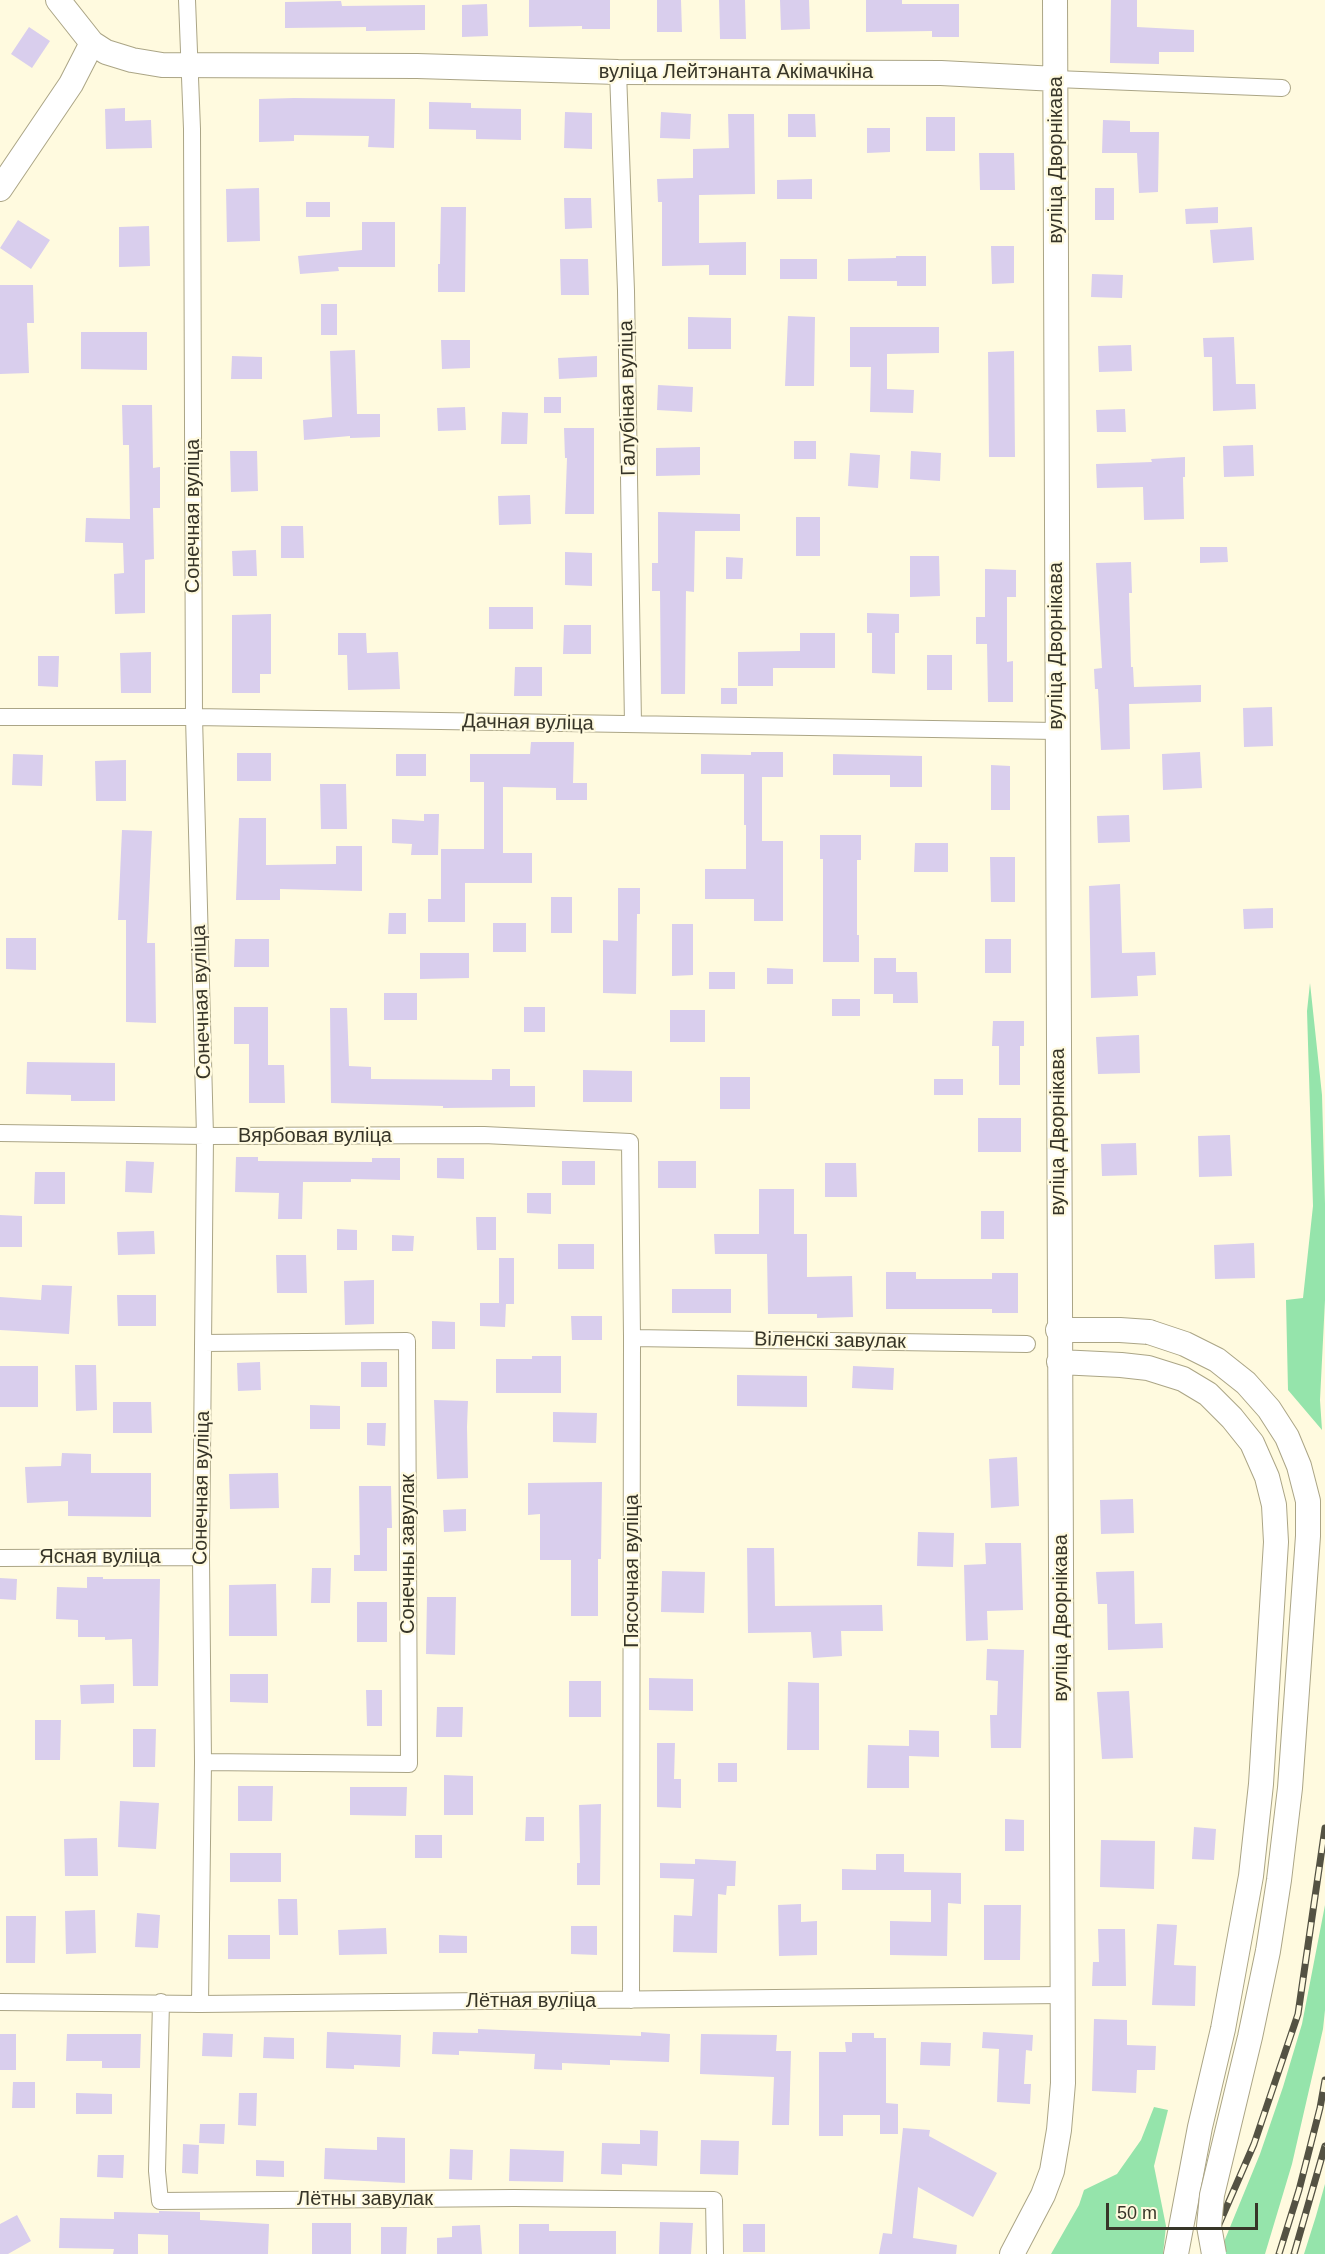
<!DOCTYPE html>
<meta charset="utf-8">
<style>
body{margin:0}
#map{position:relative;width:1325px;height:2254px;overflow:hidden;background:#fffadf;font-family:Helvetica,sans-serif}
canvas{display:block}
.scale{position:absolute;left:1106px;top:2203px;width:152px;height:27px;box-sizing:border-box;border:3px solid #373528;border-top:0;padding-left:8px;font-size:18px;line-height:21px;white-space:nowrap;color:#373528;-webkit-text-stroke:4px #fffadf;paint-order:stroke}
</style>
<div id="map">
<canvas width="1325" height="2254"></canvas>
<div class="scale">50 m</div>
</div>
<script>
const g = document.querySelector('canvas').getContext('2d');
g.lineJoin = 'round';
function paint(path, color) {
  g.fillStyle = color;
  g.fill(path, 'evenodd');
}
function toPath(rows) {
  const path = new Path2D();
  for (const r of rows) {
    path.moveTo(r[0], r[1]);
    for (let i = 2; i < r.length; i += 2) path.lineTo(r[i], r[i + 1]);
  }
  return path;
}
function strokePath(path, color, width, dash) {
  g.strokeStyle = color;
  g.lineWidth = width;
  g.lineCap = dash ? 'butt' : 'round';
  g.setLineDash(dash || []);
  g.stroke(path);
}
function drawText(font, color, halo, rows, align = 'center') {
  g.font = font + ' Helvetica,sans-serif';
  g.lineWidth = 4.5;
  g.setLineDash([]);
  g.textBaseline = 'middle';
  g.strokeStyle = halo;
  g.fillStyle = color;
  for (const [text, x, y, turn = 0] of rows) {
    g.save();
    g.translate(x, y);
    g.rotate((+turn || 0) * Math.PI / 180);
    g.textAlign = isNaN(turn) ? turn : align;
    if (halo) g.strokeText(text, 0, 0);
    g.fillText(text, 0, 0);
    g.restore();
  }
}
paint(toPath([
 [1310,983,1322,1095,1325,1204,1325,1300,1320,1400,1322,1430,1288,1390,1286,1300,1303,1298,1313,1206,1307,1011],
 [1325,1905,1325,2010,1323,2029,1292,2164,1265,2254,1219,2254,1260,2154,1283,2087,1302,2024],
 [1154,2107,1168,2110,1154,2166,1166,2226,1163,2254,1051,2254,1079,2205,1084,2190,1117,2174,1141,2140],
 [1325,2184,1325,2254,1304,2254,1316,2216]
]), '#95e4ab');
paint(toPath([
 [529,0,610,0,610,29,582,29,582,26,529,27],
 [657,0,681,0,682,32,657,32],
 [719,0,745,0,746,39,720,39],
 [780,0,809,0,810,29,781,30],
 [866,0,902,0,902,4,959,4,959,37,932,37,932,31,866,32],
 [1111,0,1137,0,1137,27,1194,30,1194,52,1159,52,1159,64,1110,63],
 [341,1,342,6,425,5,425,30,366,31,366,27,285,28,285,2],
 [487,4,488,36,462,37,462,5],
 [29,27,50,41,32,68,11,54],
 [294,98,395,99,394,148,368,147,369,136,294,135,294,141,259,142,259,99],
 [429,102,471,103,471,108,521,109,521,140,476,139,476,130,429,129],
 [125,108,125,121,151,120,152,148,106,149,105,109],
 [565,112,592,113,592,149,564,148],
 [661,112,691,114,690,139,660,138],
 [728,114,754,114,755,194,699,195,699,243,746,242,746,275,709,275,709,265,662,266,662,202,658,202,657,179,693,178,693,149,729,148],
 [788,114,815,114,816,137,788,137],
 [926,117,955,117,955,151,926,151],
 [1103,120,1130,121,1130,132,1159,132,1158,192,1139,193,1137,153,1102,153],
 [867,128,890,128,890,152,867,153],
 [979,153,1014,153,1015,190,980,190],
 [812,179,812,199,777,199,777,180],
 [259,188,260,241,227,242,226,189],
 [1095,188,1114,188,1114,220,1095,220],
 [564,198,591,198,592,228,565,229],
 [306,202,330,202,330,217,306,217],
 [441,207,466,207,465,292,438,292,438,264,440,264],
 [1218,207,1218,223,1186,224,1185,209],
 [18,220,50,240,31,269,0,248],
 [362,222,395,222,395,267,338,267,339,271,300,274,298,256,362,250],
 [149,226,150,266,119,267,119,227],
 [1252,227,1254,260,1213,263,1210,230],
 [991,246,1014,246,1014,283,992,284],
 [896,256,926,256,926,286,897,286,897,281,848,281,848,259,896,258],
 [560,259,588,259,589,295,561,295],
 [780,259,817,259,817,279,780,279],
 [1092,274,1123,275,1122,298,1091,297],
 [0,285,33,285,34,323,27,323,29,373,0,374],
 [321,304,337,304,337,335,321,335],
 [788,316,815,317,814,386,785,386],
 [688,317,731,318,731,349,688,349],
 [850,327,939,327,939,353,887,354,887,389,914,390,913,413,870,412,871,367,850,367],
 [81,332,147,332,147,370,81,369],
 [1234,337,1236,384,1255,384,1256,409,1213,411,1212,357,1204,357,1203,338],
 [441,340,470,340,470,368,442,369],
 [1131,345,1132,371,1099,372,1098,346],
 [355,350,357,414,380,414,380,437,350,438,350,436,304,440,303,420,332,417,330,351],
 [1014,351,1015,457,989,457,988,352],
 [232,356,262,357,262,379,231,379],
 [597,356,597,377,559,379,558,358],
 [658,385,693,387,692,412,657,410],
 [544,397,561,397,561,413,544,413],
 [122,405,152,405,153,468,160,467,160,508,153,508,154,559,145,560,145,613,115,614,114,574,124,573,123,543,85,542,86,518,130,519,129,445,123,445],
 [465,407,466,430,438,431,437,408],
 [1125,409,1126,432,1097,432,1096,410],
 [502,412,528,413,527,444,501,444],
 [564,428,594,428,594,514,565,514,567,458,565,458],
 [794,441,816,441,816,459,794,459],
 [1253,445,1254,476,1224,477,1223,446],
 [700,447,700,475,656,476,656,448],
 [230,451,257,451,258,491,231,492],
 [911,451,941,453,940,481,910,479],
 [850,453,880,455,878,488,848,486],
 [1185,457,1185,477,1183,477,1184,519,1144,520,1143,487,1097,488,1096,464,1152,462,1151,459],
 [530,495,531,524,499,525,498,496],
 [658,512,740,514,740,531,695,531,694,592,686,591,685,694,661,694,660,591,652,591,652,563,658,563],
 [796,517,820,517,820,556,796,556],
 [281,526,303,526,304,558,281,558],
 [1200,547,1227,547,1228,562,1200,563],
 [256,550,257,576,233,576,232,551],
 [565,552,592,553,592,586,565,585],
 [910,556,939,556,940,596,910,597],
 [726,557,743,558,742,579,726,579],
 [1131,562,1132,593,1129,593,1131,667,1133,667,1134,687,1201,685,1201,702,1129,704,1130,749,1101,750,1098,689,1095,689,1094,669,1102,668,1096,563],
 [985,569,1016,570,1016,597,1007,597,1007,662,1013,661,1013,702,988,702,987,644,976,644,976,617,985,617],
 [489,607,533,607,533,629,489,629],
 [867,613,899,614,899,633,895,633,895,674,872,673,872,633,867,633],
 [271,614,271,674,260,674,260,693,232,693,232,615],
 [564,625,591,625,591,654,563,654],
 [338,633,366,633,367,653,398,652,400,689,348,690,347,655,338,655],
 [800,633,835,633,835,668,773,668,773,686,738,686,738,652,800,651],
 [151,652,151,693,121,693,120,653],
 [927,655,952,655,952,690,927,690],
 [38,656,59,656,58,687,38,686],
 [515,667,542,667,542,696,514,696],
 [721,688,737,688,737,704,721,704],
 [1272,707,1273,746,1244,747,1243,708],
 [531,742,574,742,573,783,587,783,587,800,556,800,556,788,503,787,503,853,532,853,532,883,465,883,465,922,428,922,428,899,441,899,441,849,484,849,484,782,470,782,470,754,530,754],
 [751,752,783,752,783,777,762,777,762,841,783,841,783,921,754,921,754,899,705,899,705,869,746,869,746,825,744,825,744,774,701,774,701,754,751,755],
 [1200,752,1202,788,1163,790,1162,754],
 [237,753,271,753,271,781,237,781],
 [13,754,43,755,42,786,12,785],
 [396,754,426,754,426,776,396,776],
 [833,754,922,756,922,787,890,787,890,775,833,775],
 [126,760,126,801,96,801,95,761],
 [991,765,1010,766,1010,810,991,810],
 [320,784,346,784,347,829,321,829],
 [424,814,439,814,438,855,411,855,412,844,392,843,392,819,424,821],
 [1129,815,1130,842,1098,843,1097,816],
 [239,818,266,818,266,865,336,864,336,846,362,846,362,891,280,889,280,900,236,900],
 [122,830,152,831,147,943,155,943,156,1023,126,1022,126,920,118,920],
 [820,835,861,835,861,860,857,860,857,935,859,935,859,962,823,962,823,859,820,859],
 [915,843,948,843,948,872,914,872],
 [990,857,1015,857,1015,902,991,902],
 [1120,884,1122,953,1155,952,1156,975,1137,976,1138,996,1091,998,1089,886],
 [618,888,640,888,640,914,637,914,636,994,603,993,603,940,618,941],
 [551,897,572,897,572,933,551,933],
 [1273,908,1273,928,1244,929,1243,909],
 [389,913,406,913,406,934,388,934],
 [493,923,526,923,526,952,493,952],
 [672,924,693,924,693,975,672,976],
 [6,938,36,938,36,970,6,969],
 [235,939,269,939,269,967,234,967],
 [985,939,1011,939,1011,973,985,973],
 [420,953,469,953,469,978,420,979],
 [874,958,896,958,896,972,917,972,918,1003,893,1003,893,994,874,994],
 [767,968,793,969,793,984,767,984],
 [709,972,735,972,735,989,709,989],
 [384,993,417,993,417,1020,384,1020],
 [832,999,860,999,860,1016,832,1016],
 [234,1007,268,1007,268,1065,284,1065,285,1103,249,1103,249,1044,234,1044],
 [524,1007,545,1007,545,1032,524,1032],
 [330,1008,347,1008,349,1066,371,1067,371,1079,492,1080,492,1069,510,1069,510,1086,535,1086,535,1107,443,1108,443,1106,331,1103],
 [670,1010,705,1010,705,1042,670,1042],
 [993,1021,1024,1021,1024,1046,1020,1046,1020,1085,999,1085,999,1046,992,1046],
 [1139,1035,1140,1073,1098,1074,1096,1037],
 [27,1062,115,1063,115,1101,71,1101,71,1095,26,1094],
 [583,1070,632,1071,632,1102,583,1102],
 [720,1077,750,1077,750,1109,720,1109],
 [934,1079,963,1079,963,1095,934,1095],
 [978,1118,1021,1118,1021,1152,978,1152],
 [1230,1135,1232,1176,1199,1177,1198,1136],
 [1136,1143,1137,1175,1102,1176,1101,1144],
 [236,1157,258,1157,258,1161,372,1162,372,1158,400,1158,400,1180,351,1179,351,1182,303,1182,302,1219,278,1219,279,1193,235,1192],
 [437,1158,464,1158,464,1179,437,1178],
 [126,1161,154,1162,152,1193,125,1192],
 [562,1161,595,1161,595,1185,562,1185],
 [658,1161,696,1161,696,1188,658,1188],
 [825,1163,856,1163,857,1197,825,1197],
 [35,1172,65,1172,65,1204,34,1204],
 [759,1189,794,1189,794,1234,807,1234,807,1277,852,1276,853,1317,817,1318,817,1314,768,1314,767,1254,715,1254,714,1234,759,1234],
 [527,1193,551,1193,551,1214,527,1213],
 [981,1211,1004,1211,1004,1239,981,1239],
 [0,1215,22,1216,22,1247,0,1247],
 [476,1217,496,1217,496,1250,477,1250],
 [337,1229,357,1230,357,1250,337,1250],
 [154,1231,155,1254,118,1255,117,1232],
 [392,1235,414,1236,413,1251,392,1251],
 [1254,1243,1255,1278,1215,1279,1214,1245],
 [558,1244,594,1244,594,1269,558,1269],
 [276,1255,306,1255,307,1293,277,1293],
 [499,1258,514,1258,514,1304,506,1304,505,1327,480,1326,480,1303,499,1303],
 [886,1272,916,1272,916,1279,992,1279,992,1273,1018,1273,1018,1313,992,1313,992,1309,886,1309],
 [374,1280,374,1324,345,1325,344,1281],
 [42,1285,72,1286,69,1334,0,1330,0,1297,41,1300],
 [672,1289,731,1289,731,1313,672,1313],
 [117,1295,156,1295,156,1326,118,1326],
 [571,1316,602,1316,602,1340,572,1340],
 [432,1321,455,1322,455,1349,432,1349],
 [532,1356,561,1356,561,1393,496,1393,496,1359,532,1359],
 [260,1362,261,1390,238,1391,237,1363],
 [361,1362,387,1362,387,1387,361,1387],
 [75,1365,96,1365,97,1410,76,1411],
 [0,1366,38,1366,38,1407,0,1407],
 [853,1366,894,1368,893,1390,852,1388],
 [737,1375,807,1376,807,1407,737,1406],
 [434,1400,468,1401,467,1427,468,1478,437,1479],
 [113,1402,151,1402,152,1433,113,1433],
 [310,1405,340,1406,340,1429,310,1429],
 [553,1412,597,1413,596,1443,553,1442],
 [367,1423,386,1423,385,1446,367,1445],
 [62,1453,91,1454,91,1473,151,1473,151,1517,68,1516,68,1501,27,1503,25,1467,61,1466],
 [1017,1457,1019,1506,991,1508,989,1459],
 [278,1473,279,1508,230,1509,229,1474],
 [602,1482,601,1559,598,1559,598,1616,571,1616,571,1560,540,1560,540,1514,528,1515,528,1483],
 [359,1486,391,1486,392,1528,387,1528,387,1571,354,1571,354,1555,360,1555],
 [1133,1499,1134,1533,1101,1534,1100,1500],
 [466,1509,466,1531,444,1532,443,1510],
 [918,1532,954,1533,953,1567,917,1566],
 [985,1543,1021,1543,1023,1610,987,1611,988,1640,966,1641,964,1565,986,1564],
 [747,1548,774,1548,775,1606,882,1605,883,1631,841,1631,842,1656,813,1658,811,1632,748,1633],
 [312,1568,331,1568,330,1603,311,1603],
 [662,1571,705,1572,704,1613,661,1612],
 [1134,1571,1135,1624,1162,1623,1163,1648,1108,1650,1107,1604,1098,1604,1096,1572],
 [87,1577,103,1577,103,1579,160,1579,158,1686,133,1686,132,1639,105,1640,105,1637,78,1637,78,1620,56,1619,57,1587,87,1588],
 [0,1578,17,1579,16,1600,0,1599],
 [276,1584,277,1636,229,1636,229,1585],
 [427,1597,456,1597,455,1655,426,1654],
 [357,1602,387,1602,387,1642,357,1642],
 [987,1649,1024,1650,1021,1748,991,1748,990,1715,997,1715,998,1681,986,1680],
 [230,1674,268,1674,268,1703,230,1702],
 [649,1678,693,1679,693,1711,649,1710],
 [569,1681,601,1681,601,1717,569,1717],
 [788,1682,819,1683,819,1750,787,1750],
 [114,1684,114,1703,81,1704,80,1685],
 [366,1690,382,1690,382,1726,367,1726],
 [1129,1691,1133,1758,1102,1759,1097,1692],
 [437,1707,463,1707,462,1737,436,1737],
 [35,1720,61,1720,60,1760,35,1760],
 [133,1729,156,1729,155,1767,133,1767],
 [909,1730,939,1731,939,1757,909,1756,909,1788,867,1788,868,1745,909,1746],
 [657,1743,675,1743,674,1779,681,1779,681,1808,657,1807],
 [718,1763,737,1763,737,1782,718,1782],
 [444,1775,473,1776,473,1815,444,1815],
 [238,1786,273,1786,272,1821,238,1821],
 [350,1787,407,1787,406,1816,350,1815],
 [120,1801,159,1803,156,1849,118,1847],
 [601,1804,600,1885,577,1885,577,1863,580,1863,579,1805],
 [526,1817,544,1817,544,1841,525,1841],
 [1005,1819,1024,1820,1024,1851,1005,1851],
 [1194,1827,1216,1829,1214,1860,1192,1859],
 [415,1835,442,1835,442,1858,415,1858],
 [97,1838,98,1876,65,1876,64,1839],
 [1101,1840,1155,1841,1154,1889,1100,1887],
 [230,1853,281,1853,281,1882,230,1882],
 [876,1854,904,1854,904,1872,961,1873,961,1904,948,1903,947,1956,890,1955,890,1921,931,1922,931,1890,842,1890,842,1869,876,1870],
 [695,1859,736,1861,735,1886,727,1886,726,1895,718,1894,717,1953,673,1952,674,1915,692,1916,694,1879,660,1878,660,1863,695,1864],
 [278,1899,297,1899,298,1935,279,1935],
 [801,1904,801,1922,817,1921,817,1955,779,1956,778,1905],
 [984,1905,1021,1905,1020,1960,984,1960],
 [95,1910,96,1953,66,1954,65,1911],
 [137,1913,160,1915,158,1948,135,1947],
 [6,1916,36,1916,35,1963,6,1963],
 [1157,1924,1177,1925,1174,1965,1196,1966,1195,2006,1152,2005],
 [571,1926,597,1926,597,1955,571,1954],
 [386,1928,387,1954,339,1955,338,1930],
 [1098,1929,1125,1929,1126,1986,1092,1986,1093,1962,1099,1962],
 [228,1935,270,1935,270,1959,228,1959],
 [439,1935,467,1936,467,1953,439,1953],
 [1094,2019,1127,2020,1127,2045,1156,2046,1155,2070,1137,2070,1136,2093,1092,2091],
 [478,2029,641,2036,641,2032,670,2034,669,2062,610,2060,610,2065,562,2063,562,2070,534,2069,535,2054,459,2051,459,2055,432,2054,433,2032,478,2033],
 [327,2032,401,2035,400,2067,354,2065,354,2069,326,2068],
 [983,2032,1033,2035,1032,2051,1026,2050,1024,2084,1031,2084,1030,2104,997,2102,999,2049,982,2048],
 [203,2033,233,2034,232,2057,202,2056],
 [852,2033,874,2033,874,2038,886,2038,886,2103,898,2104,898,2134,880,2134,880,2115,843,2115,843,2136,819,2136,819,2052,846,2052,845,2042,852,2042],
 [0,2034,16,2034,16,2070,0,2070],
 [67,2034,141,2034,140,2068,102,2068,102,2061,66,2061],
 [701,2034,777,2035,776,2051,791,2051,789,2125,772,2125,774,2077,700,2074],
 [264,2037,294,2038,294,2059,263,2058],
 [921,2042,951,2043,950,2066,920,2065],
 [13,2082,35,2082,35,2108,12,2108],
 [76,2093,112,2094,112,2114,76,2114],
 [239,2093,257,2093,256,2126,238,2125],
 [200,2124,225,2124,224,2144,199,2143],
 [903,2128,930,2130,929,2136,997,2173,973,2217,918,2187,913,2238,957,2245,956,2254,879,2254,883,2233,892,2234],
 [640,2130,658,2131,657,2166,622,2164,622,2175,601,2174,602,2143,640,2144],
 [377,2137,405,2138,405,2183,324,2179,325,2148,377,2150],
 [701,2140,739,2141,738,2175,700,2174],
 [183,2144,199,2145,198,2174,182,2173],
 [450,2149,473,2150,472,2180,449,2179],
 [510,2149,564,2151,563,2182,509,2181],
 [98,2155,124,2155,123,2178,97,2177],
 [256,2160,284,2161,284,2177,256,2176],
 [159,2211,200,2212,200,2220,269,2224,268,2254,168,2254,168,2235,138,2234,138,2254,113,2254,114,2249,59,2248,60,2218,114,2219,114,2212,159,2213],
 [17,2215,31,2241,8,2254,0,2254,0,2224],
 [660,2222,693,2223,691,2254,659,2254],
 [312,2223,351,2223,351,2254,312,2254],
 [519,2224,549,2224,549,2231,616,2231,616,2254,519,2254],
 [743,2224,765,2224,765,2252,743,2252],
 [480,2225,482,2254,437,2254,437,2238,452,2237,452,2226],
 [381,2227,407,2227,406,2254,381,2254]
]), '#d9ceed');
const street = toPath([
 [187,0,192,129,194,717,205,1136,201,1557,203,1762,200,2004],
 [618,72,626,291,633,724],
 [1056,79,1282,88],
 [0,717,194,717,1056,731],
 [0,1133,205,1136,484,1135,630,1142,632,1338,631,2000],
 [632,1338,1027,1344],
 [0,1558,201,1557],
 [203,1762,409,1764,407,1341,203,1343],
 [0,2002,200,2004,1062,1995],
 [161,2002,157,2171,160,2201,514,2198,714,2200,715,2254]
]);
const secondary = toPath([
 [58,0,92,43,106,52,132,60,162,65,417,66,618,72,941,73,1056,79],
 [0,189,71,84,92,43],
 [1058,1330,1120,1330,1149,1332],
 [1059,1362,1121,1365,1148,1368,1183,1379,1208,1394,1232,1418,1252,1443,1267,1477,1274,1505,1276,1542,1261,1784,1251,1876,1223,2029,1200,2127,1176,2254],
 [1012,2254,1043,2195,1052,2171,1059,2130,1063,2083,1055,0]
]);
strokePath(street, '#aba586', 18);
strokePath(secondary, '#aba586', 26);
strokePath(street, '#fff', 16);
strokePath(secondary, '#fff', 24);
const rail = toPath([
 [1206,2254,1254,2144,1298,2014,1325,1828],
 [1279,2254,1299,2190,1320,2108,1325,2080],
 [1294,2254,1325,2146]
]);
strokePath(rail, '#545243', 7);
strokePath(rail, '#fffadf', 4.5, [14]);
const secondaryBridge = toPath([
 [1149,1332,1185,1344,1217,1360,1246,1383,1269,1409,1287,1437,1299,1466,1308,1501,1308,1536,1290,1788,1279,1880,1268,1951,1250,2037,1212,2195,1209,2226,1214,2254]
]);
strokePath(secondaryBridge, '#aba586', 26, []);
strokePath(secondaryBridge, '#fff', 24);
drawText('20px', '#373528', '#fffadf', [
 ["вуліца Лейтэнанта Акімачкіна",736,72],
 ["вуліца Дворнікава",1056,160,-90],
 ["Галубіная вуліца",628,398,-91],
 ["Сонечная вуліца",193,516,-90],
 ["вуліца Дворнікава",1056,646,-90],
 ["Дачная вуліца",528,723,1],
 ["Сонечная вуліца",202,1002,-92],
 ["вуліца Дворнікава",1058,1132,-90],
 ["Вярбовая вуліца",315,1136],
 ["Віленскі завулак",830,1341,1],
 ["Сонечная вуліца",202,1488,-89],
 ["Сонечны завулак",408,1554,-90],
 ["Ясная вуліца",100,1557],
 ["Пясочная вуліца",632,1571,-90],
 ["вуліца Дворнікава",1061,1618,-90],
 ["Лётная вуліца",531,2001],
 ["Лётны завулак",365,2199]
]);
</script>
